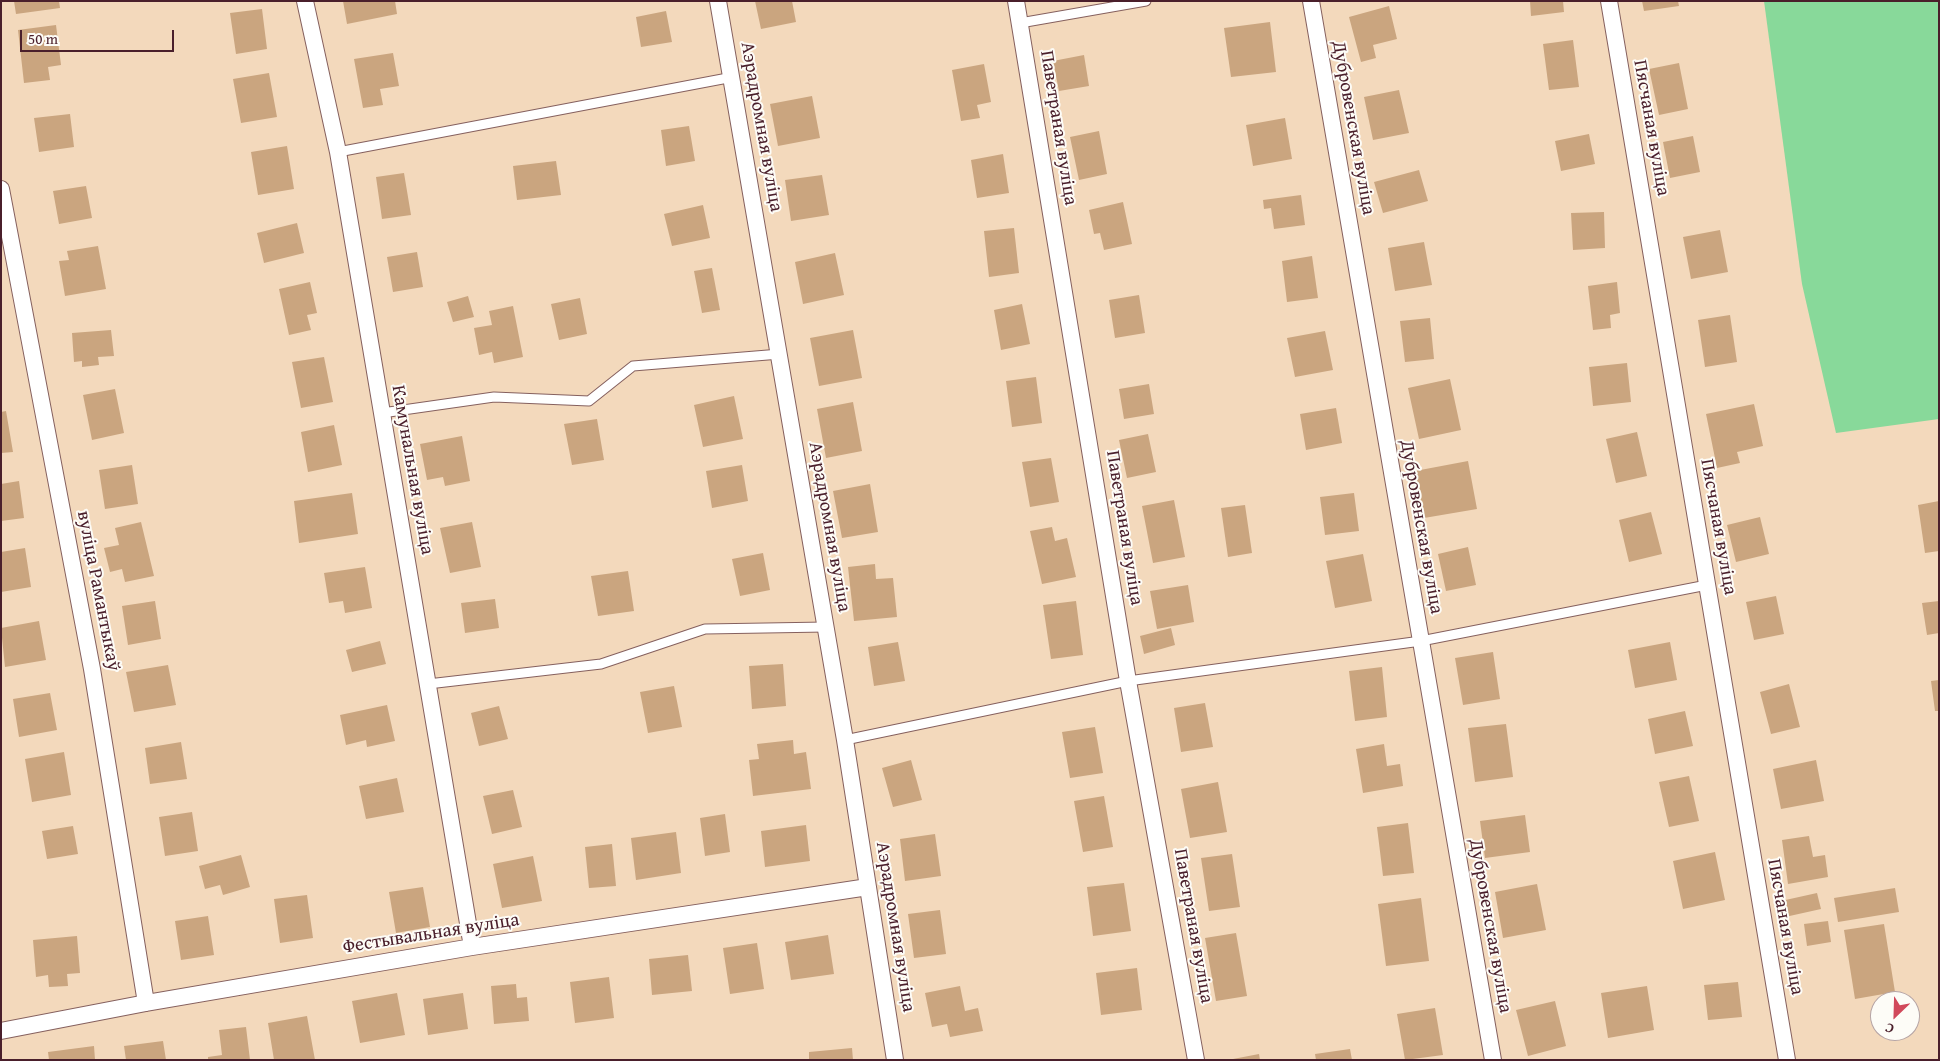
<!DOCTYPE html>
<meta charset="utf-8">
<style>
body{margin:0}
#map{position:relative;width:1940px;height:1061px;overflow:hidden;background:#f3d9bc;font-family:"Gentium Book Plus",serif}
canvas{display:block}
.frame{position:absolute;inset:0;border:2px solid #4a1f2b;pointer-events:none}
.north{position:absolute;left:1870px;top:991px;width:50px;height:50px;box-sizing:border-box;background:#fdfcf7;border:1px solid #b5a4a5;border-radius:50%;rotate:204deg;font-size:14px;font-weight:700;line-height:20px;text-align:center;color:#4a1f2b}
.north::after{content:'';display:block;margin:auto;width:18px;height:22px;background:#d1495b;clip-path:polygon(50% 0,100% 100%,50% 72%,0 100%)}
.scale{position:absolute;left:20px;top:30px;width:154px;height:22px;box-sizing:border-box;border:2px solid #4a1f2b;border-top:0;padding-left:6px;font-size:15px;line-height:18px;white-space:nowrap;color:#4a1f2b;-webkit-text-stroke:4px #fdfcf7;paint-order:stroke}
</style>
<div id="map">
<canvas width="1940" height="1061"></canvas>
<div class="frame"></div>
<div class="north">С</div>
<div class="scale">50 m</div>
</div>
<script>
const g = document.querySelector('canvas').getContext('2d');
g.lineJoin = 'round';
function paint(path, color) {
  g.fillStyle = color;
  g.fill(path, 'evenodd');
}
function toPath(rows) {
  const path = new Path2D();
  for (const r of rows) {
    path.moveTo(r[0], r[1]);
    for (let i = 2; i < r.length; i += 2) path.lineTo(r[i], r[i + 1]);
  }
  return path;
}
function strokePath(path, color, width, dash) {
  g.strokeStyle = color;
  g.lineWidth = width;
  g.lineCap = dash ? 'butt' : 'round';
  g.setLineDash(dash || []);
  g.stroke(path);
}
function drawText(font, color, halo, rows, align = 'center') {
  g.font = font + ' "Gentium Book Plus",serif';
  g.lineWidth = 4;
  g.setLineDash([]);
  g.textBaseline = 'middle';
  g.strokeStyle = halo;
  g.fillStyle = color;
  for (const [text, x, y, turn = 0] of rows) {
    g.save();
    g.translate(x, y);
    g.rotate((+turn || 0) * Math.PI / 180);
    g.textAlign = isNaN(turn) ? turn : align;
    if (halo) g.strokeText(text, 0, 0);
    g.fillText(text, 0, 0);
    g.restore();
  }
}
paint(toPath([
 [1764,1,1939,1,1939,419,1836,433,1802,284]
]), '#88d99a');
paint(toPath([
 [14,1,59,1,60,8,16,14],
 [343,1,395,1,397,14,347,24],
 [755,1,792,1,796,22,761,29],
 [1530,1,1563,1,1564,12,1531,16],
 [1642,1,1678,1,1679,6,1644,11],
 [1389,6,1397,39,1373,45,1376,58,1361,62,1349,17],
 [262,9,267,49,236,54,230,13],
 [666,11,672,42,641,47,636,17],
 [1270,22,1276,72,1231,77,1224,28],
 [56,25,61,65,48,67,50,80,24,83,18,30],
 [1573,40,1579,87,1549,90,1543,44],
 [393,53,399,86,380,89,383,105,363,108,354,59],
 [1084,55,1089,86,1059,91,1053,61],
 [1679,63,1688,109,1659,115,1649,69],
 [984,64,991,102,977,105,980,118,961,121,952,70],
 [269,73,277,117,241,123,233,79],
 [1399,90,1409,133,1373,140,1364,97],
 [812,96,820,138,778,146,770,104],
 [70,114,74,147,39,152,34,118],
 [1285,118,1292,159,1253,166,1246,125],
 [689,126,695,161,666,166,661,130],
 [1099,131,1107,174,1079,180,1070,137],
 [1589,134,1595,164,1561,171,1555,141],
 [1693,136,1700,172,1670,178,1663,142],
 [287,146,294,189,258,195,251,152],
 [1003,154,1009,193,977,198,971,160],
 [556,161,561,195,517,200,513,166],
 [1419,170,1428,201,1383,213,1374,182],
 [404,173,411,215,382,219,376,177],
 [822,175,829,215,791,221,785,180],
 [86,186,92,218,59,224,53,191],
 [1301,195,1305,225,1274,229,1271,208,1264,209,1263,200],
 [1123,202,1132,244,1104,250,1100,233,1094,234,1089,210],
 [703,205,710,238,672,246,664,214],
 [1604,212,1605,248,1573,250,1571,213],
 [297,223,304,253,264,263,257,233],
 [1014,228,1019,273,989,277,984,231],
 [1720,230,1728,272,1691,279,1683,237],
 [1424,242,1432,285,1395,291,1388,248],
 [98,246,106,289,65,296,59,261,69,260,67,251],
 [417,252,423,287,393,292,387,257],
 [835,253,844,295,803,304,795,262],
 [1312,256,1318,298,1287,302,1282,261],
 [712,268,720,310,702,313,694,271],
 [310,282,317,313,307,315,311,330,289,335,279,289],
 [1617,282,1620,313,1610,315,1611,328,1593,330,1588,286],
 [1139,295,1145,333,1115,338,1109,300],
 [468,296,474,317,453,322,447,302],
 [580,298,587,334,559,340,551,304],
 [1022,304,1030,344,1001,350,994,310],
 [513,306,523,357,494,363,492,352,479,355,474,328,492,325,489,311],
 [1730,315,1737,362,1705,367,1698,320],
 [1430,318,1434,359,1405,362,1400,321],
 [111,330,114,356,98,357,99,365,82,367,82,361,74,362,72,333],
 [853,330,862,378,819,386,810,338],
 [1325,331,1333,370,1295,377,1287,338],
 [324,357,333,402,301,408,292,362],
 [1627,363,1631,402,1593,406,1589,367],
 [1036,377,1042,423,1012,427,1006,381],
 [1450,379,1461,430,1419,439,1408,388],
 [1149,384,1154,414,1124,419,1119,389],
 [115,389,124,433,92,440,83,395],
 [734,396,743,439,703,447,694,405],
 [853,402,862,451,826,458,817,409],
 [1754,404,1763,446,1737,452,1740,463,1717,468,1706,414],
 [1336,408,1342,443,1306,450,1300,414],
 [6,411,13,452,1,453,1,412],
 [597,419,604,460,572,465,564,424],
 [334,425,342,465,308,472,301,432],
 [1637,432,1647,476,1616,483,1606,439],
 [1148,434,1156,472,1127,478,1119,440],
 [462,436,470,481,445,486,443,477,427,480,420,444],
 [1051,458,1059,502,1030,507,1022,462],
 [1468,461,1477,509,1424,518,1415,471],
 [132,465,138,504,105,509,99,470],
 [742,465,748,501,712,508,706,471],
 [19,481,24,518,1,521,1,484],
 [870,484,878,532,842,538,833,491],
 [352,493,358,534,299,543,294,501],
 [1354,493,1359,531,1325,535,1320,497],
 [1174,500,1185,557,1153,563,1142,506],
 [1939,501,1939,551,1925,553,1918,505],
 [1245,505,1252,553,1228,557,1221,508],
 [1651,512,1662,554,1629,562,1619,520],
 [1760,517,1769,554,1736,562,1727,525],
 [141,522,154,576,125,582,122,569,110,572,104,548,119,545,115,528],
 [472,522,481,567,450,573,440,528],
 [1052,527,1055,541,1067,538,1076,577,1042,584,1030,531],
 [1468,547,1476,585,1446,591,1438,554],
 [25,548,31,587,1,592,1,552],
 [763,553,770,590,740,596,732,559],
 [1363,554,1372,601,1335,608,1326,561],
 [875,564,876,579,893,578,897,617,854,621,848,567],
 [365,567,372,608,345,613,343,601,329,603,324,573],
 [628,571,634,611,598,616,591,576],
 [1188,585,1194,622,1157,629,1150,591],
 [1776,596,1784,634,1754,640,1746,602],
 [495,599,499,628,465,633,461,603],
 [155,601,161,639,128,645,122,606],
 [1076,601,1083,655,1051,659,1043,605],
 [1939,601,1939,633,1927,635,1922,603],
 [39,621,46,660,5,667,1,628],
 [1171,628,1175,645,1144,654,1140,636],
 [380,641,386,664,352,672,346,650],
 [898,642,905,681,874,686,868,647],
 [1670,642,1677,680,1635,688,1628,650],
 [1493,652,1500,699,1463,705,1455,658],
 [783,664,786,706,752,709,749,666],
 [168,665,176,705,134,712,126,672],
 [1382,667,1387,717,1355,721,1349,671],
 [1939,680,1939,711,1935,711,1931,681],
 [1789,684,1800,727,1771,734,1760,692],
 [674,686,682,727,648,733,640,692],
 [50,693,57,730,19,737,13,699],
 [1205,703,1213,747,1181,752,1174,708],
 [387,705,395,741,367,747,366,740,346,745,340,715],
 [499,706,508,739,479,746,471,713],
 [1685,711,1693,746,1655,754,1648,719],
 [1506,724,1513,777,1475,782,1468,728],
 [1095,727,1103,773,1070,778,1062,732],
 [793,740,794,754,806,752,811,789,753,796,749,760,759,759,757,744],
 [181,742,187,779,150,784,145,748],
 [1384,744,1387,766,1400,764,1403,786,1363,793,1356,749],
 [64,752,71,795,32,802,25,759],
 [911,760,922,800,893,807,882,768],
 [1816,760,1824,801,1781,809,1773,769],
 [1689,776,1699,821,1669,827,1659,782],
 [397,778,404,812,366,819,359,786],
 [1218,782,1227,832,1190,838,1181,789],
 [513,790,522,827,492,834,483,796],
 [1104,796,1113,847,1083,852,1074,801],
 [192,812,198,851,165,856,159,817],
 [725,814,730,852,705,856,700,818],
 [1525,815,1530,852,1485,858,1480,821],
 [1408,823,1414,873,1383,876,1377,827],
 [806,825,810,861,765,867,761,831],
 [73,826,78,854,47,859,42,831],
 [676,832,681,873,636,880,631,838],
 [935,834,941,876,905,881,900,839],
 [1809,836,1813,857,1825,855,1828,877,1788,884,1782,840],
 [612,844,616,886,589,888,585,847],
 [1715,852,1725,900,1683,909,1673,861],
 [1232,854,1240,907,1209,911,1201,858],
 [241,855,250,887,223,895,220,885,205,889,199,866],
 [533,856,542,901,502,908,493,864],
 [1124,883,1131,931,1093,936,1087,887],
 [1537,884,1546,930,1503,938,1495,892],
 [423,887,430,927,396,933,389,892],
 [1895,888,1899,912,1838,922,1834,898],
 [1817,893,1821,909,1785,917,1781,901],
 [307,895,313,938,280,943,274,899],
 [1421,898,1429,961,1386,966,1378,904],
 [940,910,946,954,914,958,908,914],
 [208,916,214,955,181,960,175,921],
 [1828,921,1831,942,1807,946,1804,924],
 [1884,924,1895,992,1855,999,1844,930],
 [1236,933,1247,996,1216,1001,1205,938],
 [828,935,834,974,791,980,785,942],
 [77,936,80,973,67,974,68,986,49,987,48,975,36,977,33,940],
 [757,943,764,989,730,994,723,948],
 [688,955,692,991,652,995,649,959],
 [1137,968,1142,1010,1101,1015,1096,973],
 [609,977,614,1018,575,1023,570,982],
 [1738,982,1742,1017,1708,1020,1704,985],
 [516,984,517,998,527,997,529,1021,494,1024,491,986],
 [960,986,965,1011,978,1008,983,1031,950,1037,947,1024,932,1027,925,993],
 [1647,986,1654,1030,1608,1038,1601,993],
 [397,993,405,1035,360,1043,352,1001],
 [463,993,468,1029,428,1035,423,999],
 [1555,1001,1566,1046,1528,1056,1516,1010],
 [1435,1008,1443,1055,1405,1060,1397,1014],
 [307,1016,315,1060,274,1060,268,1023],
 [246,1027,250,1060,208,1060,208,1057,222,1055,219,1030],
 [163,1041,166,1060,126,1060,124,1046],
 [94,1046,95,1060,49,1060,48,1052],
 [852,1048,853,1060,809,1060,809,1052],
 [1350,1049,1352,1060,1316,1060,1315,1054],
 [1259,1054,1260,1060,1234,1060,1233,1059]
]), '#caa57f');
const service = toPath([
 [1020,23,1146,1],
 [338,152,733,77],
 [382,413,494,397,589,401,633,366,780,354],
 [428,684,601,664,705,629,826,627],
 [845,740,1128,681,1421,641,1707,585]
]);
const minor = toPath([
 [305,1,338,152,472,947],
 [718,1,845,740,895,1060],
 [1016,1,1128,681,1196,1060],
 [1311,1,1493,1060],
 [1609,1,1787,1060],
 [1,189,92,669,146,1003],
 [1,1031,146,1003,472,947,868,887]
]);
strokePath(service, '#85605e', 11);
strokePath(minor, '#85605e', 18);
strokePath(service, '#fff', 9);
strokePath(minor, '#fff', 16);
drawText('19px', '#4a1f2b', '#fdfcf7', [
 ["Аэрадромная вуліца",761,127,80],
 ["Паветраная вуліца",1058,128,81],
 ["Дубровенская вуліца",1353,128,80],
 ["Пясчаная вуліца",1651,128,80],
 ["Камунальная вуліца",412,470,80],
 ["Аэрадромная вуліца",829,527,80],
 ["Дубровенская вуліца",1421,527,80],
 ["Пясчаная вуліца",1718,527,80],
 ["Паветраная вуліца",1124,528,81],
 ["вуліца Рамантыкаў",98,591,79],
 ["Паветраная вуліца",1193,926,80],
 ["Дубровенская вуліца",1490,926,80],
 ["Аэрадромная вуліца",895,927,81],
 ["Пясчаная вуліца",1785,927,80],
 ["Фестывальная вуліца",431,934,-9]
]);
</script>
